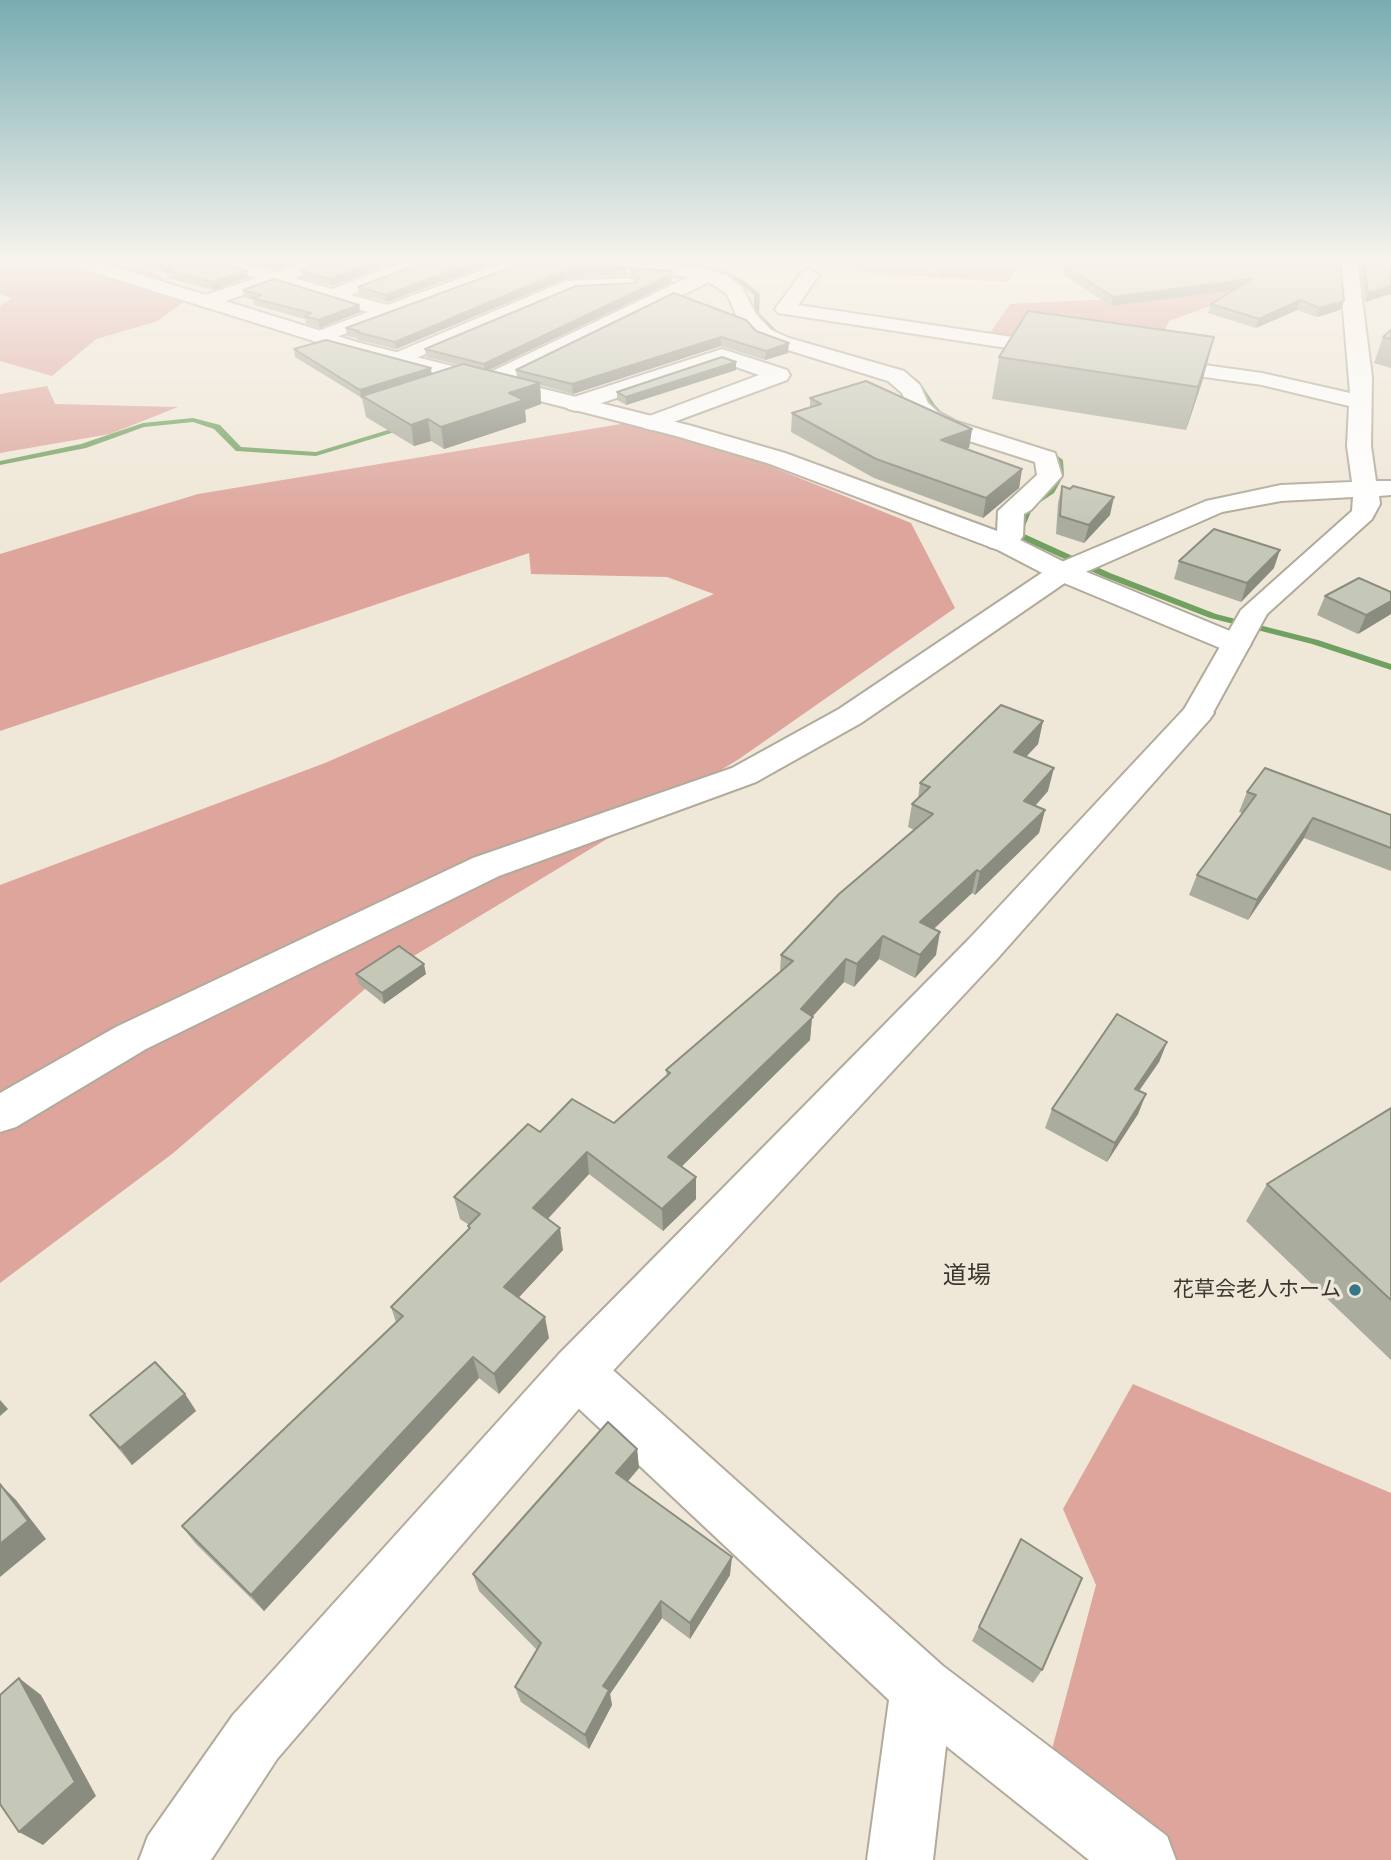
<!DOCTYPE html>
<meta charset="utf-8">
<style>
body{margin:0}
canvas{display:block;background:#efe7d7}
</style>
<canvas width="1391" height="1860"></canvas>
<script>
const g = document.querySelector('canvas').getContext('2d');
g.lineJoin = 'round';
function paint(path, color) {
  g.fillStyle = color;
  g.fill(path, 'evenodd');
}
function toPath(rows) {
  const path = new Path2D();
  for (const r of rows) {
    path.moveTo(r[0], r[1]);
    for (let i = 2; i < r.length; i += 2) path.lineTo(r[i], r[i + 1]);
  }
  return path;
}
function strokePath(path, color, width, dash) {
  g.strokeStyle = color;
  g.lineWidth = width;
  g.lineCap = dash ? 'butt' : 'round';
  g.setLineDash(dash || []);
  g.stroke(path);
}
function drawText(font, color, halo, rows, align = 'center') {
  g.font = font + ' "Work Sans","Noto Sans JP",sans-serif';
  g.lineWidth = 7;
  g.setLineDash([]);
  g.textBaseline = 'middle';
  g.strokeStyle = halo;
  g.fillStyle = color;
  for (const [text, x, y, turn = 0] of rows) {
    g.save();
    g.translate(x, y);
    g.rotate((+turn || 0) * Math.PI / 180);
    g.textAlign = isNaN(turn) ? turn : align;
    if (halo) g.strokeText(text, 0, 0);
    g.fillText(text, 0, 0);
    g.restore();
  }
}
paint(toPath([
 [0,260,81,260,151,270,190,297,158,321,96,339,52,376,0,361,0,306,12,298,0,294],
 [792,260,922,260,917,263,941,277,926,260,1096,260,1015,270,1008,282,874,273],
 [1242,285,1256,289,1169,321,1153,358,990,333,1010,304,1176,296],
 [47,386,55,404,178,407,110,434,0,453,0,394],
 [633,422,765,464,911,523,955,608,739,759,379,977,172,1154,0,1283,0,885,325,763,714,594,667,577,531,574,529,553,0,731,0,554,198,494],
 [1133,1384,1391,1493,1391,1860,1101,1860,1037,1805,1096,1585,1063,1509]
]), '#dda59c');
paint(toPath([
 [642,260,659,260,718,269,741,279,760,294,759,313,781,335,790,339,787,341,777,337,754,314,754,295,737,281,717,273,642,260],
 [900,371,904,371,919,381,935,405,947,418,946,420,940,420,929,408,914,383,900,373,900,371],
 [193,418,220,425,241,447,316,452,401,426,408,428,316,456,236,451,214,429,193,422,144,427,86,448,0,465,0,461,81,444,143,423,193,418],
 [1043,449,1049,449,1063,460,1064,475,1054,493,1033,507,1022,533,1110,573,1216,614,1318,640,1391,664,1391,670,1312,644,1210,618,1104,577,1014,536,1013,534,1027,504,1048,490,1056,475,1056,463,1043,453,1043,449]
]), '#71a160');
const street = toPath([
 [228,260,250,260,248,264,275,272,310,260,338,260,335,264,294,278,332,289,409,260,436,260,433,264,351,295,387,305,510,260,529,260,529,263,526,267,320,343,313,341,310,337,313,333,368,312,276,284,213,305,199,305,196,301,199,297,257,278,227,269,224,265,228,260],
 [576,260,699,266,728,276,742,287,756,314,771,330,789,338,904,371,920,385,928,403,938,412,957,422,1055,453,1062,476,1031,510,1024,514,1023,536,1019,542,998,549,989,547,985,541,989,535,997,532,998,511,1037,475,1035,462,941,432,922,422,907,406,902,393,888,381,775,346,757,338,737,317,727,294,709,282,496,387,480,387,477,382,480,377,689,277,616,272,579,264,576,260],
 [1339,260,1357,260,1372,377,1371,446,1376,481,1391,481,1391,495,1379,496,1380,504,1372,519,1267,614,1209,720,1198,723,1187,720,1182,713,1241,610,1352,511,1353,497,1281,501,1222,512,1072,578,861,723,756,782,499,876,146,1049,16,1127,0,1132,0,1093,116,1027,473,858,732,768,839,709,1052,566,1206,501,1281,485,1352,482,1347,446,1349,406,1262,385,1154,370,1147,368,1143,364,1147,360,1154,358,1262,373,1350,393,1339,260],
 [810,269,819,275,798,305,1059,344,1066,346,1069,350,1066,354,1059,356,778,313,775,309,778,305,803,271,810,269],
 [629,278,638,284,636,288,576,291,404,363,397,365,390,363,386,359,390,355,566,281,629,278],
 [722,349,787,370,790,375,787,380,652,430,644,428,641,423,644,418,759,375,722,362,584,409,576,411,568,409,565,404,568,399,722,349],
 [577,1347,595,1354,943,1666,1167,1836,1176,1860,1089,1860,946,1746,933,1860,867,1860,889,1700,559,1390,551,1372,559,1354,577,1347]
]);
const secondary = toPath([
 [64,260,93,260,360,343,692,426,785,453,1016,538,1072,566,1247,638,1251,644,1247,650,1236,653,1225,650,1052,578,998,550,767,463,676,436,346,351,67,264,64,260],
 [1198,703,1209,706,1214,713,1209,720,997,959,595,1390,277,1759,211,1860,139,1860,148,1836,233,1715,559,1354,969,939,1187,706,1198,703]
]);
strokePath(street, '#b2aa9b', 4);
strokePath(secondary, '#b2aa9b', 4);
paint(street, '#fff');
paint(secondary, '#fff');
paint(toPath([
 [125,260,225,260,223,263,248,278,213,290,168,278,167,273],
 [251,260,301,260,275,269,252,262],
 [331,260,401,260,332,286,303,278,301,270],
 [430,260,501,260,387,302,359,295,358,287],
 [1359,260,1391,260,1391,294,1365,302],
 [526,262,627,268,628,275,565,279,396,349,358,340,357,338,347,336,346,328],
 [1065,266,1344,301,1340,310,1317,317,1297,310,1256,328,1208,313,1211,304,1234,290,1111,306,1064,275],
 [629,268,672,278,671,283,488,370,517,377,516,370,756,331,788,353,765,360,721,346,573,394,540,385,541,404,525,410,526,422,444,449,431,441,414,446,366,417,362,398,295,357,294,349,432,374,459,365,426,357,425,349,636,283,637,281,630,276],
 [243,290,359,305,360,312,320,328,306,324,305,319,254,305,253,300,244,297],
 [1391,330,1391,368,1374,363,1383,337],
 [999,357,1203,379,1186,430,992,399],
 [736,370,626,405,617,400,617,392],
 [810,398,972,429,969,448,966,449,1022,469,1019,488,983,518,874,478,791,432,792,413,810,408],
 [1062,486,1110,515,1084,543,1056,534,1058,503],
 [1179,561,1274,568,1241,602,1174,579],
 [1391,592,1391,614,1358,634,1317,615,1325,596],
 [1043,721,1038,744,1026,757,1048,791,1035,806,1045,810,1039,833,975,895,972,893,934,929,936,955,915,978,879,959,854,987,844,982,812,1017,810,1040,682,1166,696,1199,663,1231,589,1174,548,1219,563,1250,519,1297,549,1338,499,1394,479,1378,264,1611,195,1543,182,1526,396,1322,391,1307,469,1229,468,1226,469,1225,460,1219,454,1197,540,1132,614,1123,667,1076,666,1070,780,972,781,955,914,830,908,827,912,804,918,799,920,783],
 [1247,792,1391,815,1391,871,1304,838,1248,920,1189,895,1197,875,1242,813,1239,812],
 [356,974,426,974,384,1004,359,984],
 [1167,1042,1159,1062,1139,1091,1146,1094,1138,1114,1107,1162,1045,1128,1052,1109],
 [1391,1108,1391,1360,1246,1221,1267,1184],
 [185,1394,196,1411,132,1465,90,1415],
 [637,1449,639,1468,627,1482,730,1575,690,1639,662,1618,610,1694,612,1705,589,1749,521,1702,515,1687,537,1650,479,1591,473,1574],
 [1021,1539,1042,1670,1033,1683,972,1641]
]), '#aaac9d');
paint(toPath([
 [278,260,301,260,275,269,273,262],
 [380,260,401,260,332,286,330,279],
 [481,260,501,260,387,302,386,295],
 [247,271,248,278,213,290,212,282],
 [564,271,565,279,396,349,395,342],
 [672,271,671,283,485,372,484,364],
 [1252,279,1249,288,1111,306,1113,297],
 [1391,286,1391,294,1365,302,1368,293],
 [1300,300,1297,310,1256,328,1259,319],
 [1344,301,1340,310,1317,317,1320,308],
 [359,305,360,312,320,328,318,320],
 [721,337,721,346,573,394,572,384],
 [1214,337,1203,379,1186,430,1198,387],
 [789,343,788,353,765,360,766,351],
 [736,362,736,370,626,405,626,397],
 [431,368,432,376,362,396,362,398,361,399,360,390],
 [540,383,541,404,525,410,526,422,444,449,441,427,509,393],
 [428,419,431,441,414,446,411,425],
 [972,429,969,448,939,459,941,440],
 [1022,469,1019,488,983,518,986,498],
 [1114,497,1110,515,1084,543,1089,525],
 [1280,550,1274,568,1241,602,1247,583],
 [1391,601,1391,614,1358,634,1366,615],
 [1043,721,1038,744,1009,775,1014,752],
 [1054,768,1048,791,1019,824,1024,801],
 [1045,810,1039,833,975,895,980,872],
 [1313,818,1304,838,1248,920,1257,900],
 [977,870,972,893,916,945,920,922],
 [940,932,936,955,915,978,920,955],
 [883,936,879,959,854,987,857,964],
 [846,959,844,982,812,1017,810,1040,669,1179,668,1157],
 [424,964,426,974,384,1004,382,993],
 [1167,1042,1159,1062,1127,1108,1135,1089],
 [1146,1094,1138,1114,1107,1162,1115,1143],
 [587,1152,589,1174,537,1230,533,1208],
 [696,1177,696,1199,663,1231,662,1209],
 [560,1228,563,1250,509,1308,504,1287],
 [545,1317,549,1338,499,1394,494,1374],
 [473,1357,479,1378,264,1611,251,1595],
 [185,1394,196,1411,132,1465,120,1448],
 [0,1400,8,1409,0,1416],
 [637,1449,639,1468,618,1493,616,1473],
 [0,1484,16,1500,46,1539,0,1577],
 [732,1557,730,1575,690,1639,690,1623],
 [661,1601,662,1618,610,1694,612,1705,589,1749,585,1735,603,1686],
 [19,1678,41,1695,96,1796,43,1845,19,1832]
]), '#8b8c80');
const building = toPath([
 [146,260,221,260,223,263,247,271,212,282,166,271,172,268,146,260],
 [331,260,380,260,330,279,301,270,331,260],
 [430,260,481,260,386,295,358,287,430,260],
 [528,260,584,260,627,268,564,271,395,342,356,332,359,331,346,328,526,262,528,260],
 [1105,260,1340,260,1344,301,1320,308,1300,300,1259,319,1211,304,1252,279,1113,297,1065,266,1105,260],
 [1363,260,1391,260,1391,286,1368,293,1363,260],
 [629,268,672,271,671,275,484,364,425,349,576,286,636,283,640,276,629,268],
 [274,279,359,305,318,320,305,316,311,313,252,298,261,295,243,290,274,279],
 [674,293,746,320,756,331,789,343,766,351,721,337,572,384,516,370,674,293],
 [1028,311,1214,337,1198,387,999,357,1028,311],
 [1391,330,1391,339,1383,337,1391,330],
 [326,340,431,368,360,390,294,349,326,340],
 [722,357,736,362,626,397,617,392,722,357],
 [463,364,540,383,509,393,524,400,441,427,428,419,411,425,362,396,463,364],
 [866,381,972,429,941,440,1022,469,986,498,876,459,792,413,821,404,810,398,866,381],
 [1062,486,1070,489,1073,486,1114,497,1089,525,1060,516,1062,486],
 [1214,529,1280,550,1247,583,1179,561,1214,529],
 [1359,578,1391,592,1391,601,1366,615,1325,596,1359,578],
 [1001,705,1043,721,1014,752,1054,768,1024,801,1045,810,980,872,977,870,920,922,940,932,920,955,883,936,857,964,846,959,801,1009,813,1017,668,1157,696,1177,662,1209,587,1152,533,1208,560,1228,504,1287,545,1317,494,1374,473,1357,251,1595,182,1526,403,1316,391,1307,470,1228,468,1226,480,1214,454,1197,528,1124,540,1132,572,1099,614,1123,670,1073,666,1070,793,961,781,955,839,894,933,814,912,804,930,787,920,783,1001,705],
 [1265,768,1391,815,1391,848,1313,818,1257,900,1197,875,1256,795,1247,792,1265,768],
 [399,946,424,964,382,993,356,974,399,946],
 [1117,1014,1167,1042,1135,1089,1146,1094,1115,1143,1052,1109,1117,1014],
 [1391,1108,1391,1300,1267,1184,1391,1108],
 [155,1362,185,1394,120,1448,90,1415,155,1362],
 [608,1422,637,1449,616,1473,732,1557,690,1623,661,1601,603,1686,609,1690,585,1735,515,1687,541,1643,473,1574,608,1422],
 [0,1484,28,1521,0,1544,0,1484],
 [1021,1539,1082,1578,1042,1670,979,1627,1021,1539],
 [19,1678,75,1782,19,1832,0,1804,0,1695,19,1678]
]);
paint(building, '#c6c8b7');
strokePath(building, '#8b8c80', 2);
const sky = g.createLinearGradient(0, 0, 0, 521);
sky.addColorStop(0, '#78acb2');
sky.addColorStop(0.5, '#f8f4ed');
sky.addColorStop(1, '#f8f4ed00');
g.fillStyle = sky;
g.fillRect(0, 0, 1391, 521);
for (const [x, y, r, color] of [
 [1355,1290,7,"#357689"]
]) {
  const dot = new Path2D();
  dot.arc(x, y, r, 0, 2 * Math.PI);
  g.fillStyle = color;
  g.fill(dot);
  strokePath(dot, '#efe7d7', 2.5);
}
drawText('21px', '#3a3730', '#efe7d7', [
 ["花草会老人ホーム",1341,1290]
], 'right');
drawText('24px', '#3a3730', '#efe7d7', [
 ["道場",967,1276]
]);
</script>
